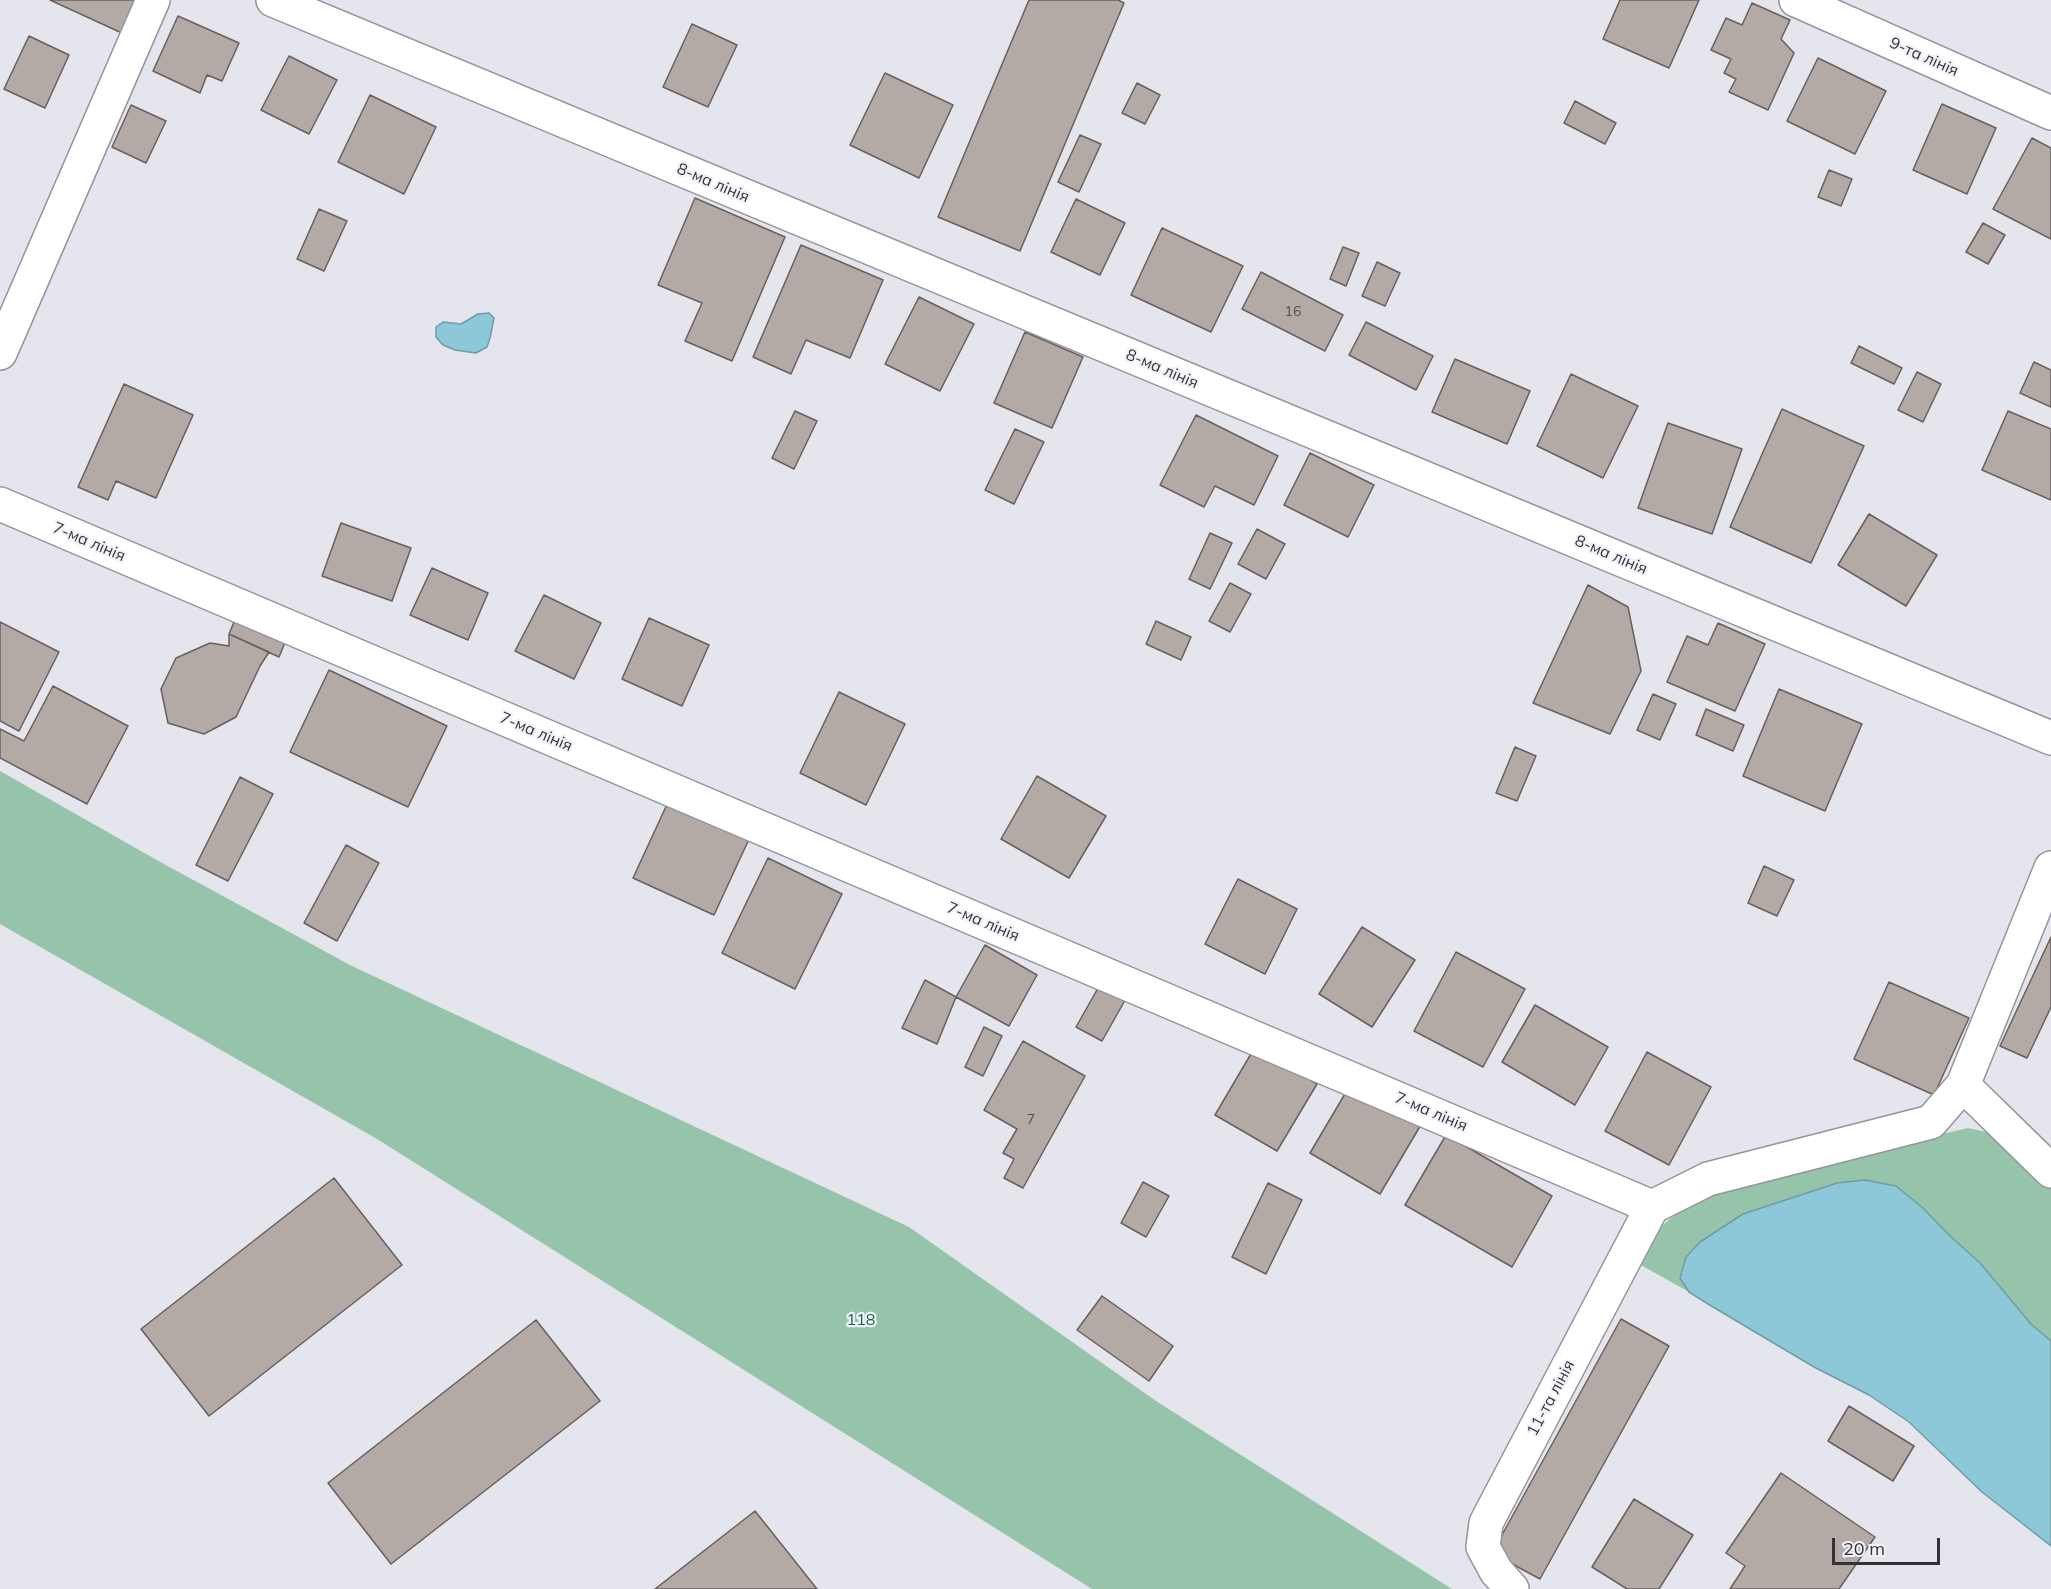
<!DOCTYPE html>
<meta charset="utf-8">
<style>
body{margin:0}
#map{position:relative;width:2051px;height:1589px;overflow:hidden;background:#e5e5ed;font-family:Mulish,sans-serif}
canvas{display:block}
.scale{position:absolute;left:1832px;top:1538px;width:108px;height:27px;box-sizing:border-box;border:3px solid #333336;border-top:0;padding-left:8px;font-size:18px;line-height:21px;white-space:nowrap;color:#333336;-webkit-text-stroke:4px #f2f2fb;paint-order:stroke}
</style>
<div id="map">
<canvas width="2051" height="1589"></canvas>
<div class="scale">20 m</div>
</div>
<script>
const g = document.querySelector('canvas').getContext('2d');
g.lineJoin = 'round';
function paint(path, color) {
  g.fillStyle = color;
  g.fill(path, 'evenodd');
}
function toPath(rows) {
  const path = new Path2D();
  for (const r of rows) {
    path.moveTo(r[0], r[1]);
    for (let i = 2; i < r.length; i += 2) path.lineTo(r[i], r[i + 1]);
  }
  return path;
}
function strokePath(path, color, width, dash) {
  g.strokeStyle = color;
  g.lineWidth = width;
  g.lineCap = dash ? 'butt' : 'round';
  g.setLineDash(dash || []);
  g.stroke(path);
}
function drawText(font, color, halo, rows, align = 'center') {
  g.font = font + ' Mulish,sans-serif';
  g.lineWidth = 4.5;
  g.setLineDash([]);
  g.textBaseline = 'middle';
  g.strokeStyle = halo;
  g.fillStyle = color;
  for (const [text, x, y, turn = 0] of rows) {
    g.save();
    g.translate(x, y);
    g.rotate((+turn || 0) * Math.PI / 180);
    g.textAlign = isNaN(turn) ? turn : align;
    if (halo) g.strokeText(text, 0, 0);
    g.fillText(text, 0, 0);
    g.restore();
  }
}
paint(toPath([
 [0,771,162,863,352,966,909,1227,1156,1401,1452,1589,1092,1589,377,1139,0,924],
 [1968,1128,1996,1134,2051,1187,2051,1341,2031,1324,1980,1263,1949,1235,1923,1208,1896,1186,1865,1180,1837,1183,1743,1214,1700,1242,1680,1278,1689,1292,1639,1264,1663,1225,1686,1204,1754,1178]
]), '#96c4aa');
const water = toPath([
 [489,313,494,318,490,338,487,347,476,353,455,350,443,345,436,337,436,327,443,322,461,324,478,314,489,313],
 [1865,1180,1896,1186,1923,1208,1949,1235,1980,1263,2031,1324,2051,1341,2051,1546,1982,1492,1909,1422,1869,1395,1814,1367,1708,1304,1689,1292,1680,1278,1686,1257,1700,1242,1743,1214,1837,1183,1865,1180]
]);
paint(water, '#8cc8d8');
strokePath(water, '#719ba7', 1.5);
const building = toPath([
 [50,0,140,0,124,34,50,0],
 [1029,0,1118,0,1124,3,1020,251,938,217,1029,0],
 [1620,0,1699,0,1669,68,1603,39,1620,0],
 [1752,3,1790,20,1781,39,1794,53,1768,110,1729,92,1736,79,1724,73,1731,59,1711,50,1726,18,1742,25,1752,3],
 [178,16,239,43,222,81,207,75,200,93,153,71,178,16],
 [692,24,737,45,708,107,663,87,692,24],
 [29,36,69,55,45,108,4,89,29,36],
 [289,56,337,80,309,134,261,110,289,56],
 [1818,58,1886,91,1855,154,1787,121,1818,58],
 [885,73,953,105,919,178,850,145,885,73],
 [1137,83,1160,95,1145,124,1122,113,1137,83],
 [370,95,436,127,404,194,338,162,370,95],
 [1575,101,1616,123,1605,144,1564,123,1575,101],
 [1942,104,1996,128,1967,194,1913,170,1942,104],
 [131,105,166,121,146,163,112,147,131,105],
 [1080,135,1101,144,1079,192,1058,182,1080,135],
 [2032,138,2051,148,2051,239,1993,209,2032,138],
 [1829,170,1852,179,1841,206,1818,197,1829,170],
 [695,198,785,237,732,361,685,341,702,303,658,285,695,198],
 [1076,199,1125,223,1100,275,1051,252,1076,199],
 [319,209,347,221,324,271,297,259,319,209],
 [1983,223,2005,235,1988,264,1966,252,1983,223],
 [1162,228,1243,266,1211,332,1131,295,1162,228],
 [801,245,883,280,850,358,806,340,791,374,753,357,801,245],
 [1343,247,1359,253,1346,286,1330,279,1343,247],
 [1377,262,1400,273,1385,306,1362,296,1377,262],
 [1261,272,1343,315,1325,351,1242,309,1261,272],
 [919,297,974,324,940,391,885,364,919,297],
 [1366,322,1433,356,1416,390,1349,355,1366,322],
 [1025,332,1083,357,1052,428,994,403,1025,332],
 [1859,346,1902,368,1894,384,1851,363,1859,346],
 [1455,359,1530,391,1507,444,1432,412,1455,359],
 [2034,362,2051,370,2051,407,2020,393,2034,362],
 [1917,372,1941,384,1923,422,1898,410,1917,372],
 [1571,374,1638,406,1603,478,1537,446,1571,374],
 [124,384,193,415,156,498,116,481,108,500,78,487,124,384],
 [1782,409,1864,446,1811,563,1730,527,1782,409],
 [795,411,817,421,794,469,772,458,795,411],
 [2008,411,2051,429,2051,500,1982,470,2008,411],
 [1196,415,1278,456,1254,505,1215,486,1204,507,1160,485,1196,415],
 [1668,423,1742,449,1712,534,1638,508,1668,423],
 [1015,429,1044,442,1014,504,985,490,1015,429],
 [1310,453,1374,485,1348,537,1284,505,1310,453],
 [1869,514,1937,555,1906,606,1838,565,1869,514],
 [341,523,411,548,392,601,322,576,341,523],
 [1257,529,1285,544,1266,579,1238,564,1257,529],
 [1210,533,1232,543,1210,589,1189,579,1210,533],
 [432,568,488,593,468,640,410,615,432,568],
 [1230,583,1251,594,1230,632,1209,621,1230,583],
 [1588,585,1628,607,1641,671,1610,734,1533,703,1588,585],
 [544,595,601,623,574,679,515,651,544,595],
 [239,610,289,633,279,657,229,634,239,610],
 [649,618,709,645,682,706,622,679,649,618],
 [1156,621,1191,637,1181,660,1146,644,1156,621],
 [0,622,59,652,19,731,0,721,0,622],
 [1718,623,1765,644,1735,711,1667,682,1687,636,1708,645,1718,623],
 [229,634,269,652,260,666,236,717,204,734,168,723,161,689,176,658,210,643,229,646,229,634],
 [329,670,447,726,408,807,290,752,329,670],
 [53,686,128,726,87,804,0,758,0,729,24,741,53,686],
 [1779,689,1862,724,1825,811,1743,776,1779,689],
 [839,692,905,724,866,805,800,773,839,692],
 [1653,694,1676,704,1660,740,1637,730,1653,694],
 [1706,709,1744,725,1733,751,1696,735,1706,709],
 [1515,747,1536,756,1517,801,1496,793,1515,747],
 [1037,776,1106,816,1069,878,1001,839,1037,776],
 [240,777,273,794,228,881,196,865,240,777],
 [669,800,750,837,714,915,633,878,669,800],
 [346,845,379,863,337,941,304,923,346,845],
 [768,858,842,894,795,989,722,953,768,858],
 [1764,866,1794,880,1777,916,1748,903,1764,866],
 [1238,879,1297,909,1265,974,1205,944,1238,879],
 [1362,927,1415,960,1372,1027,1319,994,1362,927],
 [2051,937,2051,1007,2027,1058,2000,1046,2051,937],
 [985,945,1037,975,1009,1026,956,997,985,945],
 [1456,952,1525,989,1483,1067,1414,1031,1456,952],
 [925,980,956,997,937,1044,902,1028,925,980],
 [1102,981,1128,995,1102,1041,1076,1027,1102,981],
 [1889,982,1969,1018,1934,1095,1854,1059,1889,982],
 [1535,1005,1608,1047,1575,1105,1502,1062,1535,1005],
 [984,1027,1002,1036,983,1076,965,1067,984,1027],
 [1023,1041,1085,1076,1023,1188,1004,1178,1014,1159,1003,1153,1017,1129,984,1110,1023,1041],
 [1255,1047,1317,1084,1277,1151,1215,1115,1255,1047],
 [1647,1052,1711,1087,1669,1165,1605,1131,1647,1052],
 [1352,1082,1422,1123,1380,1194,1310,1153,1352,1082],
 [1446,1135,1552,1196,1512,1267,1405,1205,1446,1135],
 [334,1178,402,1265,209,1416,141,1329,334,1178],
 [1143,1182,1169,1196,1146,1237,1121,1223,1143,1182],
 [1268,1183,1302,1200,1266,1274,1232,1257,1268,1183],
 [1102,1296,1173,1346,1149,1381,1077,1330,1102,1296],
 [1621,1319,1669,1346,1540,1579,1492,1553,1621,1319],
 [536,1320,600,1401,391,1564,328,1483,536,1320],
 [1849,1406,1914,1446,1893,1481,1828,1441,1849,1406],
 [1781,1473,1875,1537,1839,1589,1730,1589,1745,1566,1726,1553,1781,1473],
 [1634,1499,1693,1535,1659,1589,1627,1589,1592,1567,1634,1499],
 [755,1511,817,1589,655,1589,755,1511]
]);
paint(building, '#b3aaa6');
strokePath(building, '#68605c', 1.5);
const minor = toPath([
 [273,0,2051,738],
 [1796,0,2051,113],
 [0,353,153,0],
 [0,504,1652,1207,1708,1179,1931,1122,1963,1085,2051,868],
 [1963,1085,2051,1171],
 [1512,1589,1496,1571,1483,1547,1486,1523,1652,1207]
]);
strokePath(minor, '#95949c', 36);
strokePath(minor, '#fff', 33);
drawText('14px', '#535152', null, [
 ["16",1293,312],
 ["7",1031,1120]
]);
drawText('16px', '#333336', '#f2f2fb', [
 ["9-та лінія",1924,57,24],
 ["8-ма лінія",713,183,23],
 ["8-ма лінія",1162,369,23],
 ["7-ма лінія",89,542,23],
 ["8-ма лінія",1611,555,23],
 ["7-ма лінія",536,732,23],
 ["7-ма лінія",983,922,23],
 ["7-ма лінія",1431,1112,23],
 ["11-та лінія",1551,1398,-62]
]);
drawText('16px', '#146643', '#f2f2fb', [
 ["118",861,1320]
]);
</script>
